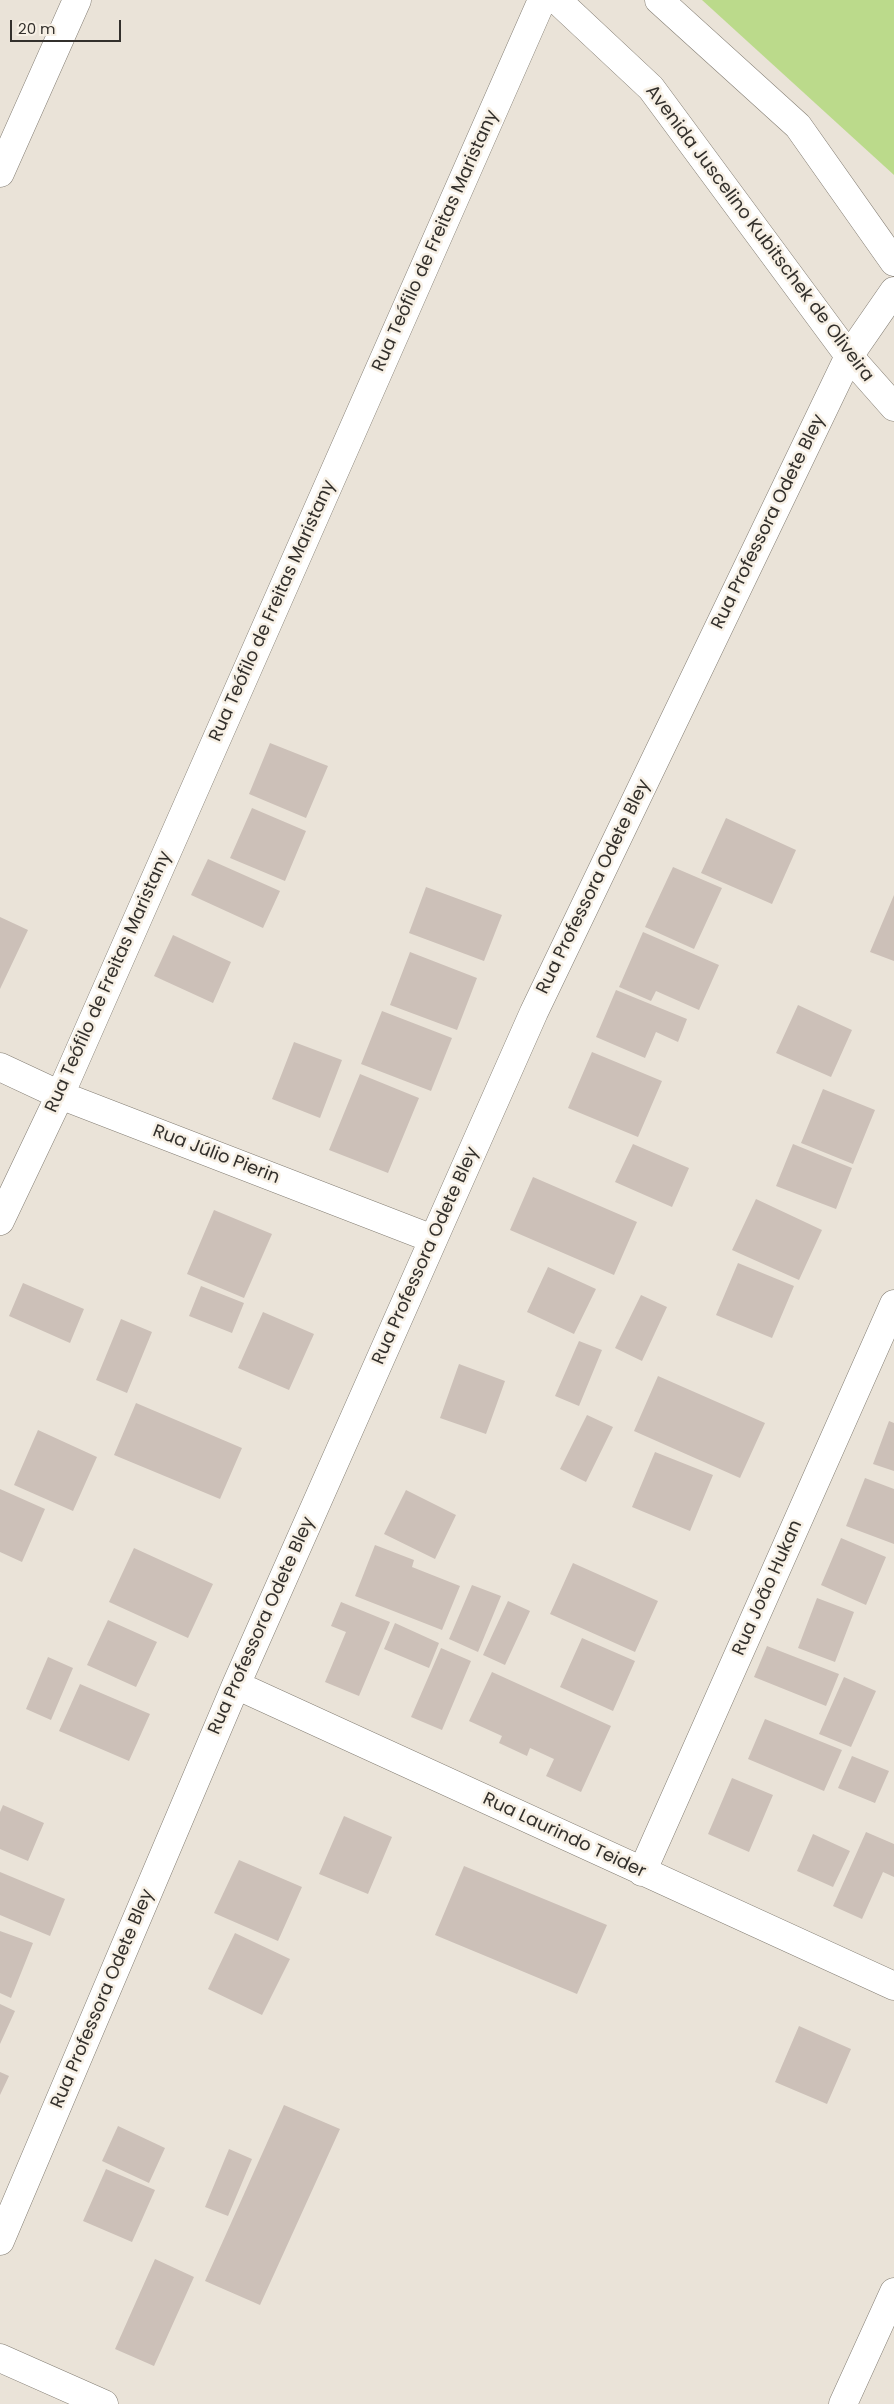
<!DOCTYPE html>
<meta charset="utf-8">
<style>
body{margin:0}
#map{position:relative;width:894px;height:2404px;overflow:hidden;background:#eae3d8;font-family:Poppins,sans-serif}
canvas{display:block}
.scale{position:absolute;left:10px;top:20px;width:111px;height:22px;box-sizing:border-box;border:2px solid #33302c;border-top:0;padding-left:6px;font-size:15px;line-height:18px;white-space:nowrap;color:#33302c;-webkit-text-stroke:4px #f7f0e5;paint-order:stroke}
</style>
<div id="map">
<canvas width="894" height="2404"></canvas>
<div class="scale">20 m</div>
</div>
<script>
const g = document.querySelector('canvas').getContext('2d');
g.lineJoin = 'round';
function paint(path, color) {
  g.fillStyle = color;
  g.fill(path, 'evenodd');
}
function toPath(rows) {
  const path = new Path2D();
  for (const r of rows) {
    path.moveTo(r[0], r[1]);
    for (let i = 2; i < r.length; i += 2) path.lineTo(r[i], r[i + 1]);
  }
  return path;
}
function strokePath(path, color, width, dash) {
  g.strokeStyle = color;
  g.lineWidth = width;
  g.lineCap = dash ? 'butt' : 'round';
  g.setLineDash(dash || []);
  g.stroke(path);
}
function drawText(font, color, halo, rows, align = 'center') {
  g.font = font + ' Poppins,sans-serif';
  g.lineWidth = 5;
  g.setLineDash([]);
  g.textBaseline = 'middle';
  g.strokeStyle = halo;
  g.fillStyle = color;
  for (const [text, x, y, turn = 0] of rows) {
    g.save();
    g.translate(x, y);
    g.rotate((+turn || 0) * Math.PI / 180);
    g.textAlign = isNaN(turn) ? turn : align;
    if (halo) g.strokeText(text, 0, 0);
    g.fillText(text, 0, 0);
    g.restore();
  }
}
paint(toPath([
 [702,0,894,0,894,175]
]), '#bbda8b');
paint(toPath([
 [270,743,328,766,306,818,249,794],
 [252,808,306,831,285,881,230,858],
 [726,818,796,850,772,904,701,873],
 [208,859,280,891,263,928,191,895],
 [673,867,722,888,694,949,645,927],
 [426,887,502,915,484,961,409,933],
 [894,895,894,961,870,952],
 [0,917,28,930,0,989],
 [643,932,719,965,699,1010,656,991,651,1001,619,987],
 [173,935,231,962,213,1003,154,976],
 [410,952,477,978,457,1030,390,1005],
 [616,990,687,1019,678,1042,656,1032,645,1058,596,1037],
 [798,1005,852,1030,831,1077,776,1053],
 [382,1011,452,1038,431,1091,361,1064],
 [294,1042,342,1060,320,1118,272,1099],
 [592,1052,662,1081,638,1137,568,1108],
 [360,1074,419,1098,388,1173,329,1150],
 [823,1089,875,1110,853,1164,801,1143],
 [633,1144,689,1168,672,1207,615,1182],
 [793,1144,852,1168,836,1209,776,1186],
 [533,1177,637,1222,614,1275,510,1230],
 [756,1199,822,1230,799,1280,732,1250],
 [214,1210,272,1234,244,1298,187,1274],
 [738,1263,794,1286,772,1338,716,1315],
 [548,1267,596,1289,574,1334,527,1312],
 [23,1283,84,1309,70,1343,9,1316],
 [201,1286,244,1303,232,1333,189,1316],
 [641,1295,667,1307,642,1361,615,1348],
 [263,1312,314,1334,289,1390,238,1368],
 [121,1319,152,1332,127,1393,96,1380],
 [579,1341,602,1350,579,1406,555,1396],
 [459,1364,505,1381,486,1434,440,1418],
 [658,1376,765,1423,740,1478,634,1431],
 [136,1403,242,1448,220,1499,114,1455],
 [587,1415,613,1427,586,1482,560,1469],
 [889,1421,894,1423,894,1471,873,1464],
 [38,1430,97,1457,73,1511,14,1485],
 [655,1452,713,1475,690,1531,632,1507],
 [865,1478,894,1489,894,1544,846,1526],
 [0,1489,45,1509,22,1562,0,1552],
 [406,1490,456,1515,435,1559,384,1534],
 [841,1538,886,1557,866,1605,821,1585],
 [375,1545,414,1560,412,1567,460,1586,442,1630,355,1596],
 [134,1548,213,1584,188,1638,109,1602],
 [573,1563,658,1601,635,1652,550,1614],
 [472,1585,501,1596,478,1652,449,1639],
 [817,1598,854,1612,835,1662,798,1648],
 [508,1601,530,1611,505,1665,483,1655],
 [341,1602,390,1622,359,1696,325,1682,346,1632,331,1626],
 [108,1620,157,1642,136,1687,87,1665],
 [395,1623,439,1643,429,1668,384,1649],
 [582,1638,635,1661,613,1711,560,1687],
 [767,1646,839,1674,826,1706,754,1677],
 [441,1648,471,1661,442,1730,411,1717],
 [48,1657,73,1668,51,1720,26,1709],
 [492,1672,611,1726,581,1792,546,1776,554,1759,530,1748,527,1756,499,1743,502,1736,469,1721],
 [844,1677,876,1691,851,1747,819,1734],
 [80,1684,150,1714,129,1761,59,1731],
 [765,1719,842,1750,824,1791,748,1759],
 [852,1756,889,1771,875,1803,838,1788],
 [732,1778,773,1795,749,1852,708,1834],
 [3,1805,44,1823,28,1861,0,1849,0,1812],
 [344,1816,392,1837,368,1894,319,1874],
 [866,1832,894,1844,894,1877,883,1872,862,1919,833,1906],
 [813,1834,850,1851,833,1887,797,1871],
 [239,1860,302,1887,278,1941,214,1913],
 [464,1866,607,1925,577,1994,435,1935],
 [0,1872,65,1899,50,1936,0,1915],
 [0,1931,33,1943,11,1998,0,1993],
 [235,1933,290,1959,262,2015,208,1989],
 [0,2004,15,2011,0,2044],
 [799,2026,851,2049,827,2104,775,2082],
 [0,2072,9,2076,0,2095],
 [284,2105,340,2129,260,2305,205,2281],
 [118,2126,165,2148,149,2183,102,2161],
 [229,2149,252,2159,228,2216,205,2207],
 [106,2169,155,2190,132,2242,83,2221],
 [155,2259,194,2277,154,2366,115,2349]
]), '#ccc0b8');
const minor = toPath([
 [557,0,651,88,849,356,894,407],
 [659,0,798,126,894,262],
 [0,173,77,0],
 [0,1067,60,1095,433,1239],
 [0,1221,60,1095,542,0],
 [236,1685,894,1986],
 [642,1872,894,1304],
 [0,2241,236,1685,534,1012,849,356,894,291],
 [0,2358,104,2404],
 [843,2404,894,2292]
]);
strokePath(minor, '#837d73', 29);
strokePath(minor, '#fff', 28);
drawText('18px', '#33302c', '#f7f0e5', [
 ["Avenida Juscelino Kubitschek de Oliveira",759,234,53],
 ["Rua Teófilo de Freitas Maristany",436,241,-66],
 ["Rua Professora Odete Bley",769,522,-64],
 ["Rua Teófilo de Freitas Maristany",273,611,-66],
 ["Rua Professora Odete Bley",594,887,-64],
 ["Rua Teófilo de Freitas Maristany",109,982,-66],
 ["Rua Júlio Pierin",216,1155,21],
 ["Rua Professora Odete Bley",426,1256,-66],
 ["Rua João Hukan",768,1588,-66],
 ["Rua Professora Odete Bley",262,1626,-66],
 ["Rua Laurindo Teider",564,1836,25],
 ["Rua Professora Odete Bley",103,1999,-67]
]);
</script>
